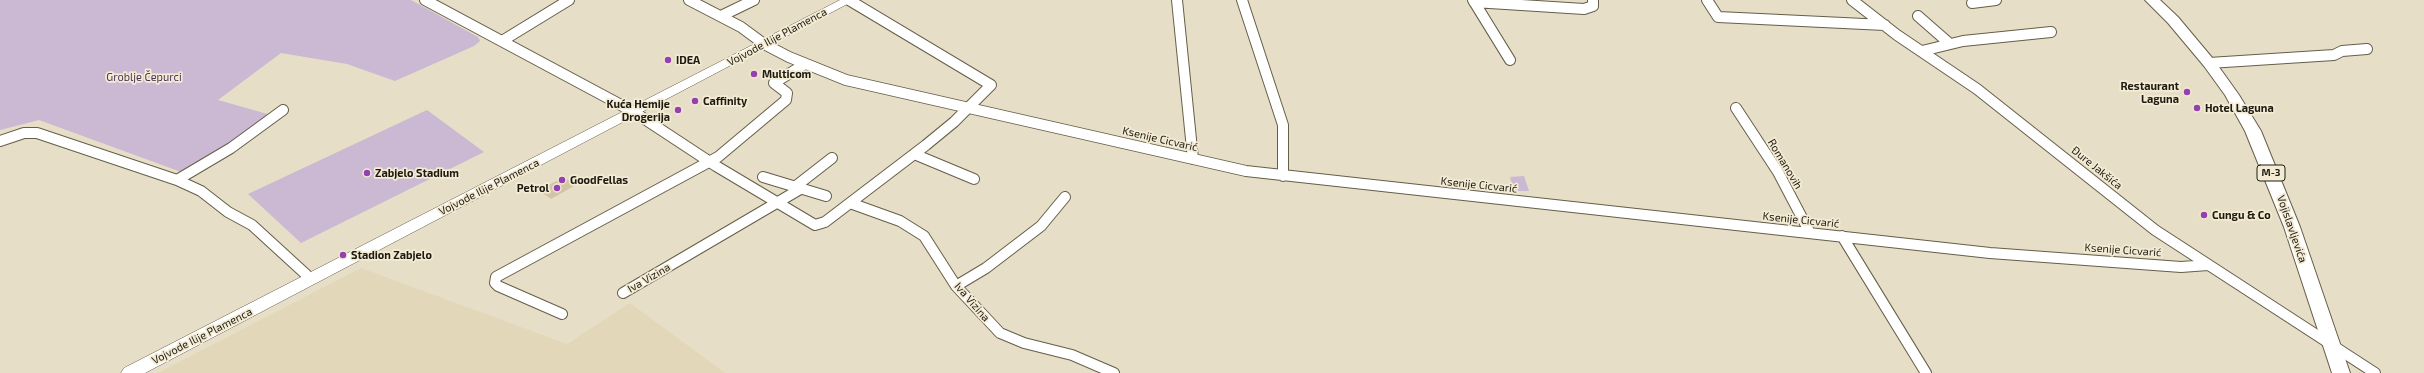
<!DOCTYPE html>
<meta charset="utf-8">
<style>
body{margin:0}
canvas{display:block;background:#e6dec7}
</style>
<canvas width="2424" height="373"></canvas>
<script>
const g = document.querySelector('canvas').getContext('2d');
g.lineJoin = 'round';
function paint(path, color) {
  g.fillStyle = color;
  g.fill(path, 'evenodd');
}
function toPath(rows) {
  const path = new Path2D();
  for (const r of rows) {
    path.moveTo(r[0], r[1]);
    for (let i = 2; i < r.length; i += 2) path.lineTo(r[i], r[i + 1]);
  }
  return path;
}
function strokePath(path, color, width, dash) {
  g.strokeStyle = color;
  g.lineWidth = width;
  g.lineCap = dash ? 'butt' : 'round';
  g.setLineDash(dash || []);
  g.stroke(path);
}
function drawText(font, color, halo, rows, align = 'center') {
  g.font = font + ' "Exo 2",sans-serif';
  g.lineWidth = 3.5;
  g.setLineDash([]);
  g.textBaseline = 'middle';
  g.strokeStyle = halo;
  g.fillStyle = color;
  for (const [text, x, y, turn = 0] of rows) {
    g.save();
    g.translate(x, y);
    g.rotate((+turn || 0) * Math.PI / 180);
    g.textAlign = isNaN(turn) ? turn : align;
    if (halo) g.strokeText(text, 0, 0);
    g.fillText(text, 0, 0);
    g.restore();
  }
}
paint(toPath([
 [361,268,567,344,630,303,725,373,158,373]
]), '#e2d7b8');
paint(toPath([
 [0,0,411,0,478,37,480,41,474,46,395,81,347,64,281,53,218,100,271,115,184,173,39,120,0,130],
 [427,110,484,152,301,243,248,194],
 [1524,176,1529,191,1514,191,1510,177]
]), '#cbb8d2');
paint(toPath([
 [564,177,576,185,551,199,539,190]
]), '#d1c5a6');
const street = toPath([
 [425,0,634,112,716,166,815,225,825,222,926,145,954,122,991,85,849,0],
 [689,0,741,27,764,44,789,57,846,80,1246,171,1990,253,2181,267,2208,265],
 [1177,0,1193,159],
 [1242,0,1283,125,1283,176],
 [1473,0,1510,60],
 [1707,0,1718,17,1885,25],
 [1852,0,1897,35,1977,89,2155,230,2375,373],
 [1474,2,1584,9,1593,6,1593,0],
 [1972,3,1996,0],
 [721,16,754,0],
 [1918,16,1950,44],
 [502,41,569,0],
 [1922,51,1963,41,2051,32],
 [2209,63,2334,55,2342,51,2367,49],
 [1736,108,1778,172,1810,233],
 [0,141,24,133,37,133,177,180,201,191,228,212,252,225,311,279],
 [914,154,974,179],
 [763,177,826,196],
 [177,180,231,148,283,110],
 [796,186,832,158],
 [850,203,900,221,924,236,956,286,1000,333,1024,343,1072,355,1114,373],
 [1842,236,1926,373],
 [956,286,986,268,1041,226,1065,197],
 [623,293,802,188],
 [562,314,498,286,495,283,496,277,718,157,786,100,787,93,774,83,805,64]
]);
const secondary = toPath([
 [840,0,855,0,145,373,121,373,124,368,840,0]
]);
const primary = toPath([
 [2145,0,2160,0,2178,17,2214,60,2239,95,2261,131,2300,227,2350,373,2332,373,2284,227,2245,131,2225,95,2204,66,2168,23,2145,0]
]);
strokePath(street, '#655e49', 12);
strokePath(secondary, '#655e49', 1);
strokePath(primary, '#655e49', 2);
strokePath(street, '#fff', 10);
paint(secondary, '#fff');
paint(primary, '#fff');
for (const [x, y, r, color] of [
 [668,60,4,"#9441af"],
 [754,74,4,"#9441af"],
 [2187,92,4,"#9441af"],
 [695,101,4,"#9441af"],
 [2197,108,4,"#9441af"],
 [678,110,4,"#9441af"],
 [367,173,4,"#9441af"],
 [562,180,4,"#9441af"],
 [557,188,4,"#9441af"],
 [2204,215,4,"#9441af"],
 [343,255,4,"#9441af"]
]) {
  const dot = new Path2D();
  dot.arc(x, y, r, 0, 2 * Math.PI);
  g.fillStyle = color;
  g.fill(dot);
  strokePath(dot, '#f4ebd4', 1.5);
}
for (const [x, y, w] of [
 [2271,173,28]
]) {
  const box = new Path2D();
  box.roundRect(x - w / 2, y - 8, w, 16, 3);
  g.fillStyle = '#f4ebd4';
  g.fill(box);
  strokePath(box, '#1d1a11', 1);
}
drawText('bold 10px', '#1d1a11', null, [
 ["M-3",2271,173]
]);
drawText('11px', '#1d1a11', '#f4ebd4', [
 ["Vojvode Ilije Plamenca",777,37,-28],
 ["Ksenije Cicvarić",1160,139,13],
 ["Romanovih",1785,164,59],
 ["Đure Jakšića",2097,168,39],
 ["Ksenije Cicvarić",1479,185,6],
 ["Vojvode Ilije Plamenca",489,187,-27],
 ["Ksenije Cicvarić",1801,220,6],
 ["Vojislavljevića",2292,229,71],
 ["Ksenije Cicvarić",2123,250,4],
 ["Iva Vizina",649,278,-30],
 ["Iva Vizina",972,302,49],
 ["Vojvode Ilije Plamenca",202,336,-27]
]);
drawText('bold 11px', '#1d1a11', '#f4ebd4', [
 ["IDEA",676,60],
 ["Multicom",762,74],
 ["Restaurant",2179,86,"right"],
 ["Laguna",2179,99,"right"],
 ["Caffinity",703,101],
 ["Kuća Hemije",670,104,"right"],
 ["Drogerija",670,117,"right"],
 ["Hotel Laguna",2205,108],
 ["Zabjelo Stadium",375,173],
 ["GoodFellas",570,180],
 ["Petrol",549,188,"right"],
 ["Cungu & Co",2212,215],
 ["Stadion Zabjelo",351,255]
], 'left');
drawText('11px', '#4f3259', '#f4ebd4', [
 ["Groblje Čepurci",144,77]
]);
</script>
